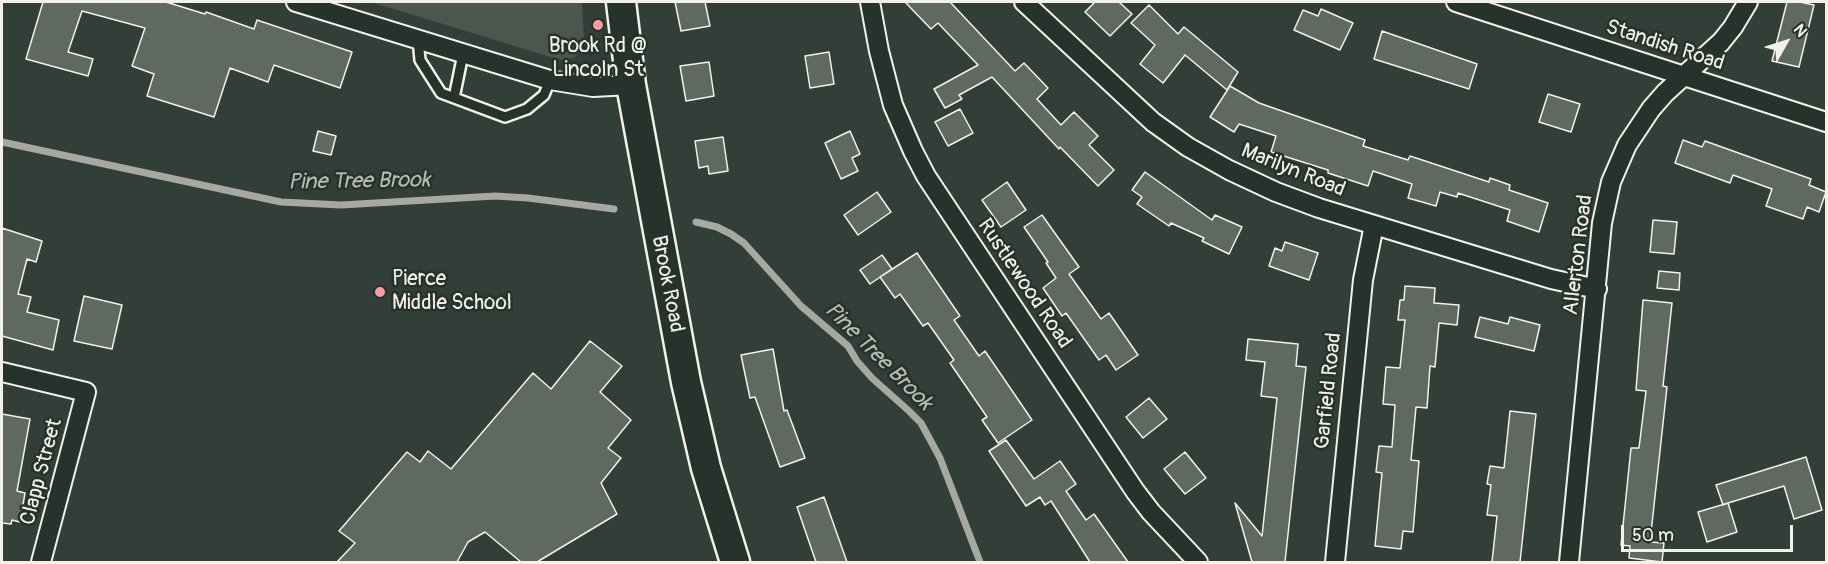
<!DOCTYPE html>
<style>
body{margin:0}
#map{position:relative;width:1828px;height:564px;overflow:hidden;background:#323e38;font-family:Pangolin,sans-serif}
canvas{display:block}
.frame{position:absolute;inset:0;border:3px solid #f4f1e8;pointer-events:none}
.north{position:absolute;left:1756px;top:12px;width:60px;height:60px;-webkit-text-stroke:4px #26332d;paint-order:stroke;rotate:51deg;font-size:16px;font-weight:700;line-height:24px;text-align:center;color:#f4f1e8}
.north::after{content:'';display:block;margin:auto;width:21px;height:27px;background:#f4f1e8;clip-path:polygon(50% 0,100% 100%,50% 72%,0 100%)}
.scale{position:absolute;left:1621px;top:525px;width:172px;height:27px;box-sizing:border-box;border:3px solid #f4f1e8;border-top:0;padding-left:8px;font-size:18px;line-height:21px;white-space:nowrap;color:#f4f1e8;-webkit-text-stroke:4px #26332d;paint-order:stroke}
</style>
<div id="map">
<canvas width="1828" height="564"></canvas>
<div class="frame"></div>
<div class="north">N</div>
<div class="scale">50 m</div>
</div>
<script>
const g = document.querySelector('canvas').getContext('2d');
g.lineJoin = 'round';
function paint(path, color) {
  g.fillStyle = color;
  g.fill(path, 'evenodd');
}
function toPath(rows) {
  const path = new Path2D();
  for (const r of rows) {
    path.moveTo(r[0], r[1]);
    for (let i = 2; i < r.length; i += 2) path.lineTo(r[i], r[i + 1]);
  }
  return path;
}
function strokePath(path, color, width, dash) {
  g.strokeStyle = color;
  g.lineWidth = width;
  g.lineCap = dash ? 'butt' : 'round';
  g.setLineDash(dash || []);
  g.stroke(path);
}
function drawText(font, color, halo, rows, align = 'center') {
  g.font = font + ' Pangolin,sans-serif';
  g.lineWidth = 5;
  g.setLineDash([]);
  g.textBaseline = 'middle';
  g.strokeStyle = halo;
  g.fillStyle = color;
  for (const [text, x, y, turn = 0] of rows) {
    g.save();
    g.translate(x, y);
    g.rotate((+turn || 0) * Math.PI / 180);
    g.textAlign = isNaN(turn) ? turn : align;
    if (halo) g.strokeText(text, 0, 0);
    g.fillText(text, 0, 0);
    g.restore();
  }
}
paint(toPath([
 [371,2,582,2,584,40,583,47,575,57,563,60,557,59]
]), '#4c564f');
strokePath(toPath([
 [2,142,281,202,341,205,495,196,528,198,614,209],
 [696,222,717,227,731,234,744,243,801,306,848,346,857,361,872,378,909,411,921,423,940,458,980,562]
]), '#a6a9a1', 7);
const building = toPath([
 [43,2,166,2,205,14,206,12,254,29,257,20,352,52,340,88,274,65,268,82,230,68,214,117,147,96,154,74,132,66,145,28,82,11,68,52,93,59,88,76,26,59,43,2],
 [675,2,705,2,710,26,681,31,675,2],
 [905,2,950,2,1015,71,1024,63,1048,88,1037,99,1061,125,1074,112,1098,136,1089,145,1114,170,1098,186,1060,147,1059,149,992,77,959,95,962,99,945,108,934,89,978,65,938,23,931,29,905,2],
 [1095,2,1119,2,1132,14,1110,36,1085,12,1095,2],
 [1787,2,1800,2,1814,5,1799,67,1772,61,1787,2],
 [1149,5,1178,34,1184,27,1238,72,1227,90,1185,55,1163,83,1140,64,1155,45,1131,23,1149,5],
 [1321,9,1353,23,1340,50,1294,30,1303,10,1318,16,1321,9],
 [1382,31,1477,64,1469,89,1374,59,1382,31],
 [829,52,834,84,810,88,805,56,829,52],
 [709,62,714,96,686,101,680,66,709,62],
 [1230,86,1259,103,1365,140,1363,146,1408,160,1410,156,1489,182,1490,178,1510,185,1509,190,1548,203,1539,232,1507,221,1510,210,1458,193,1457,197,1440,192,1436,206,1408,198,1412,184,1373,171,1368,186,1328,173,1328,170,1271,152,1276,136,1239,124,1234,132,1210,117,1230,86],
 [1548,94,1580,104,1571,132,1539,122,1548,94],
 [960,109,973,133,948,146,935,122,960,109],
 [318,131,336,136,331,155,313,151,318,131],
 [850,131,860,154,852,158,858,171,841,179,825,143,850,131],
 [723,137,728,171,709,174,708,166,699,168,695,141,723,137],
 [1683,140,1702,147,1705,141,1811,179,1809,185,1826,192,1819,212,1807,207,1803,219,1766,206,1772,189,1733,175,1730,183,1675,163,1683,140],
 [1145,172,1212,220,1215,215,1242,227,1229,254,1202,241,1204,238,1171,223,1169,226,1137,204,1142,197,1132,190,1145,172],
 [1007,182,1026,210,1001,227,982,200,1007,182],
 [877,192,891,212,858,235,844,215,877,192],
 [1042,215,1079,267,1069,274,1101,319,1109,313,1138,355,1116,370,1106,355,1099,360,1066,313,1062,316,1043,288,1056,278,1046,263,1048,262,1024,227,1042,215],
 [1653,220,1677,222,1674,254,1650,252,1653,220],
 [2,228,42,241,36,262,27,259,18,294,31,297,27,312,59,320,53,350,2,336,2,228],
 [1285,242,1318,253,1309,280,1269,266,1275,248,1282,251,1285,242],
 [917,253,960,316,954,320,979,356,985,351,1032,420,998,443,982,420,987,417,950,363,954,360,928,323,923,326,900,294,895,298,880,277,917,253],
 [882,255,892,269,870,284,860,270,882,255],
 [1659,271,1680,273,1679,290,1657,288,1659,271],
 [1405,286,1435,288,1434,303,1459,305,1457,325,1439,323,1435,367,1430,366,1427,408,1416,407,1411,460,1419,461,1413,532,1403,531,1401,549,1375,546,1382,473,1376,472,1379,446,1392,447,1395,405,1383,404,1386,367,1400,368,1405,320,1398,320,1400,300,1404,300,1405,286],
 [84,296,122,305,112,349,74,341,84,296],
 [1643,300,1672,303,1663,386,1667,387,1650,542,1664,543,1662,562,1629,558,1630,546,1621,545,1631,448,1639,448,1646,391,1636,390,1643,300],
 [1480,317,1508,324,1510,317,1540,325,1534,351,1475,337,1480,317],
 [1248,339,1298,344,1296,366,1306,367,1285,562,1252,562,1235,503,1262,536,1277,398,1261,396,1265,362,1246,360,1248,339],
 [590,341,622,366,600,392,631,420,608,448,621,458,601,483,617,514,537,562,521,562,485,532,468,542,457,562,337,562,355,543,339,531,407,452,420,462,428,451,451,469,533,373,551,389,590,341],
 [773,349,784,411,787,410,805,458,780,467,755,397,750,398,741,355,773,349],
 [1149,398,1167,419,1143,438,1126,417,1149,398],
 [1510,411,1536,414,1520,562,1492,562,1497,516,1487,515,1491,485,1487,484,1490,466,1504,468,1510,411],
 [2,414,30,419,17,491,25,493,20,522,12,520,11,524,2,523,2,414],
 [1006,440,1034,479,1060,461,1076,484,1066,491,1086,520,1094,514,1128,562,1090,562,1051,501,1045,505,1040,497,1026,506,989,451,1006,440],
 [1185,452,1206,478,1185,494,1164,469,1185,452],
 [1806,457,1822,510,1794,519,1784,486,1728,503,1737,532,1707,542,1698,512,1728,503,1723,505,1716,485,1806,457],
 [824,497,847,562,816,562,797,507,824,497]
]);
paint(building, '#5f6861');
strokePath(building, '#f4f1e8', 1.5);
const service = toPath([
 [418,39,420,60,441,93,505,117,527,109,544,95,550,80],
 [454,98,463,54]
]);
const minor = toPath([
 [296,2,550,80,593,87,631,85],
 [870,2,879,51,893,105,913,151,926,176,1135,491,1151,512,1198,562],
 [1024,2,1153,122,1188,147,1229,170,1276,192,1319,208,1551,279,1597,289],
 [1456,2,1826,122],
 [2,372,86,392,41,562],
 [1335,562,1363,280,1374,225],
 [1569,562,1602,223,1611,182,1627,145,1651,109,1665,93,1721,42,1733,27,1748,2]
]);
const primary = toPath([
 [621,2,631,85,686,382,706,468,735,562]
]);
strokePath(service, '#f4f1e8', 14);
strokePath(minor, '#f4f1e8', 22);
strokePath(primary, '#f4f1e8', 33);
strokePath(service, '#26332d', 9);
strokePath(minor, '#26332d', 18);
strokePath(primary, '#26332d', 28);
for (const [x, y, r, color] of [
 [598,25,6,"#ff9aa2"],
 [380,292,6,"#ff9aa2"]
]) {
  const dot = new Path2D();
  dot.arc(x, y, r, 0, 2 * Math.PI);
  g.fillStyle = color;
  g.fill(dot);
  strokePath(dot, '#26332d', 2);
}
drawText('21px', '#f4f1e8', '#26332d', [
 ["Standish Road",1665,46,18],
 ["Marilyn Road",1293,171,22],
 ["Allerton Road",1579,255,-83],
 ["Brook Road",667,284,79],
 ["Rustlewood Road",1024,284,56],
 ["Garfield Road",1329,391,-84],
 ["Clapp Street",42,472,-75]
]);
drawText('21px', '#f4f1e8', '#26332d', [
 ["Brook Rd @",598,47],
 ["Lincoln St",598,71],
 ["Pierce",392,280,"left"],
 ["Middle School",392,304,"left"]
]);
drawText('italic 22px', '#babbb3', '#26332d', [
 ["Pine Tree Brook",359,182,-1],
 ["Pine Tree Brook",878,357,45]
]);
</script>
